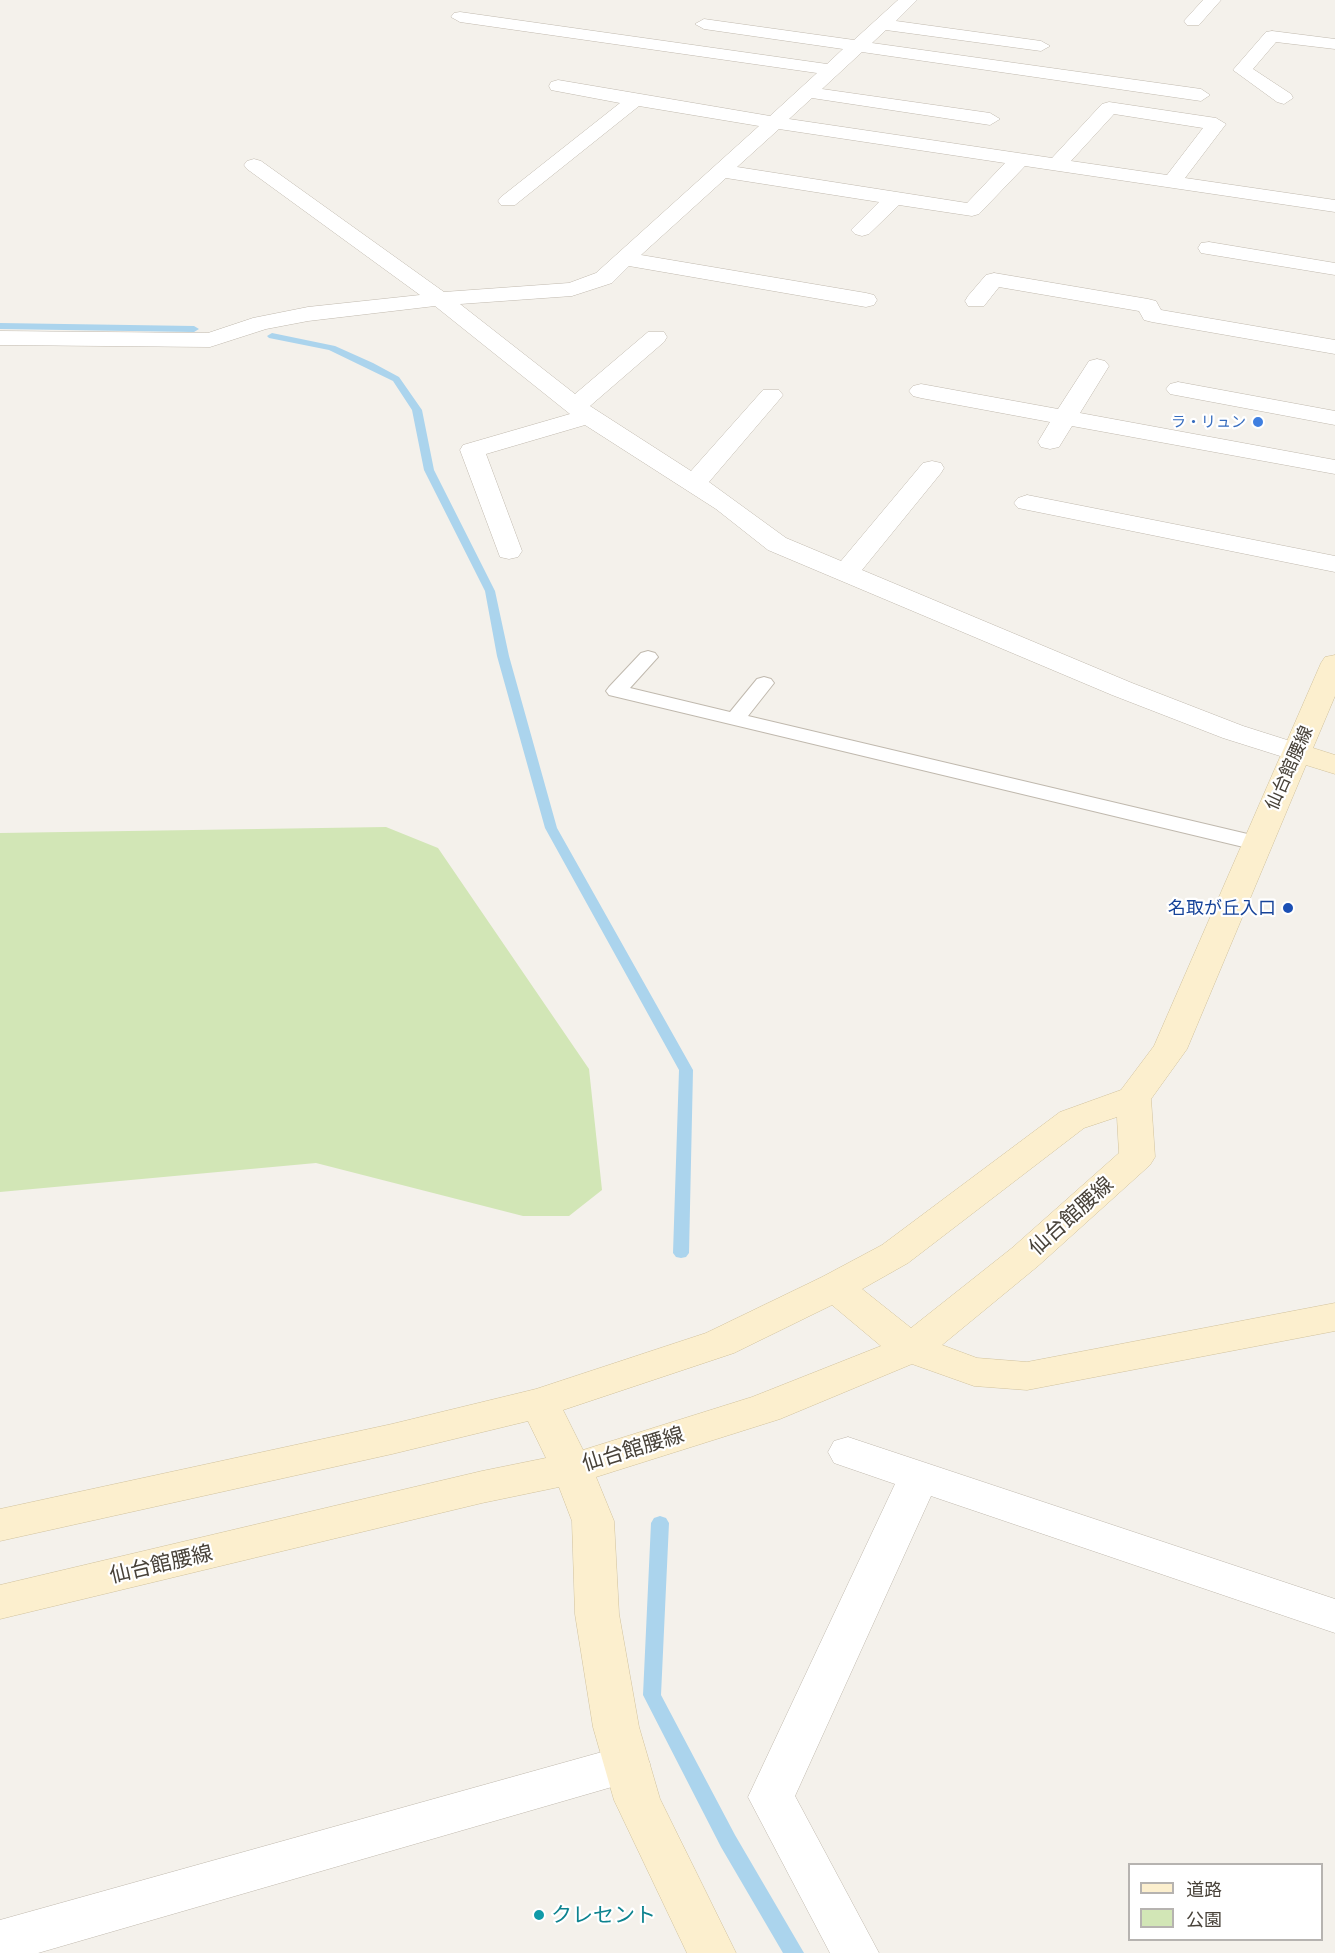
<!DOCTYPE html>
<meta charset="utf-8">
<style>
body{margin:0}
#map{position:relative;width:1335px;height:1953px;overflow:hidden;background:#f4f1eb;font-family:Barlow,"Noto Sans JP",sans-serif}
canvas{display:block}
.legend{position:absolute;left:1128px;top:1863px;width:195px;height:78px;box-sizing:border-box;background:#fff;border:2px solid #b6b3b0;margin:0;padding:8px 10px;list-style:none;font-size:18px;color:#484239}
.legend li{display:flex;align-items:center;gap:12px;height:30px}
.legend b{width:30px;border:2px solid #b6b3b0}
</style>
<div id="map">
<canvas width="1335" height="1953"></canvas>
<ul class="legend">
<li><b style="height:8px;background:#fcefce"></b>道路</li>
<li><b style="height:16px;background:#d2e6b6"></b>公園</li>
</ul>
</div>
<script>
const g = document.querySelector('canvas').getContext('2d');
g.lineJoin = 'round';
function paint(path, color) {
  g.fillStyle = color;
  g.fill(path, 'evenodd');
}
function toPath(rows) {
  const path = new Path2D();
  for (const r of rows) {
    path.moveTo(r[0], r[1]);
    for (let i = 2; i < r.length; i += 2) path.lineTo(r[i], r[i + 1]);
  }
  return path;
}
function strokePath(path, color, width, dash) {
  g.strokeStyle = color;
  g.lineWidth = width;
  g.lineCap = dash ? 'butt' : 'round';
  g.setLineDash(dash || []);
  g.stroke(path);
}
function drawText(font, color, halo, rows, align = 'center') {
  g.font = font + ' Barlow,"Noto Sans JP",sans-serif';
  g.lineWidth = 4.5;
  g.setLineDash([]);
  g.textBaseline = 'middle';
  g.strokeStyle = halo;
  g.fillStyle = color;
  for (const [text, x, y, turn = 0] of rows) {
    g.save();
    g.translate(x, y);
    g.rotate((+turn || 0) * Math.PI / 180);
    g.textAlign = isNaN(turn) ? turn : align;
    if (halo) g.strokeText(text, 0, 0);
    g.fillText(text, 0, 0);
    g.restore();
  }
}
paint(toPath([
 [386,827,438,848,589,1069,602,1190,569,1216,523,1216,316,1163,0,1192,0,833]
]), '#d2e6b6');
paint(toPath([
 [0,323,194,326,199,329,194,332,0,329,0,323],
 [272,333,335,346,373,363,399,377,422,410,434,470,495,591,509,656,557,828,693,1070,689,1253,686,1257,681,1258,676,1257,673,1253,679,1070,545,828,497,656,485,591,424,470,412,410,393,381,329,350,269,338,267,336,272,333],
 [660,1516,666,1518,669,1523,661,1695,735,1835,804,1953,783,1953,721,1847,643,1695,651,1523,654,1518,660,1516]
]), '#abd4ed');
const lane = toPath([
 [648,651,655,653,658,657,630,688,730,712,757,679,764,677,771,679,774,683,748,716,1256,836,1264,838,1267,843,1264,848,1256,850,609,695,606,691,609,687,641,653,648,651]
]);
const street = toPath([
 [898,0,917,0,896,21,1041,41,1050,46,1041,51,886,30,872,43,1201,89,1210,95,1201,101,862,52,822,89,990,113,1000,119,990,125,812,98,789,119,1052,158,1102,104,1109,102,1216,118,1226,124,1185,178,1335,200,1335,212,1025,166,979,214,972,216,899,205,869,234,862,236,855,234,851,230,879,202,726,178,641,255,866,293,874,295,877,300,874,305,866,307,629,266,612,283,572,296,460,304,575,394,648,332,664,332,667,337,664,342,590,406,691,471,763,390,779,390,783,395,779,400,709,482,786,538,841,561,923,463,932,461,941,463,944,468,941,473,862,570,1132,683,1243,726,1306,746,1311,752,1306,758,1296,761,1223,738,1112,695,768,550,716,509,585,425,486,454,522,551,518,557,509,559,500,557,460,450,463,445,570,414,435,306,308,321,266,329,210,347,0,345,0,331,208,333,253,318,308,307,420,295,247,169,244,165,247,161,254,159,261,161,444,292,569,283,596,273,759,126,639,106,515,205,501,205,498,201,501,197,620,103,551,90,549,86,551,82,558,80,770,116,817,73,460,22,451,17,454,13,460,12,827,64,843,49,704,29,695,24,704,19,854,40,898,0],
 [1114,114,1203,128,1167,175,1071,161,1114,114],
 [779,129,1005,163,967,203,737,167,779,129],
 [1203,0,1221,0,1199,25,1187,25,1184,21,1203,0],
 [1272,31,1335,39,1335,49,1276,42,1253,69,1291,94,1293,98,1284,104,1277,102,1233,70,1266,32,1272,31],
 [1209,242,1335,263,1335,275,1201,253,1198,248,1201,243,1209,242],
 [994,273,1148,299,1156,301,1161,310,1335,340,1335,354,1152,322,1144,320,1139,311,999,287,984,306,968,306,965,301,968,296,986,275,994,273],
 [1097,359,1105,361,1109,366,1080,413,1335,460,1335,474,1072,426,1059,447,1050,449,1041,447,1038,442,1050,422,921,398,913,396,909,391,913,386,921,384,1058,409,1089,361,1097,359],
 [1178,382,1335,411,1335,425,1170,394,1166,389,1170,384,1178,382],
 [1027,495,1335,556,1335,572,1018,508,1014,503,1018,498,1027,495],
 [848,1437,1335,1599,1335,1633,931,1496,795,1796,879,1953,830,1953,748,1797,895,1484,834,1463,828,1452,834,1441,848,1437],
 [627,1745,643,1750,650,1764,643,1778,38,1953,0,1953,0,1920,627,1745]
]);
const secondary = toPath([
 [1335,655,1335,696,1313,748,1335,755,1335,774,1306,765,1187,1049,1151,1099,1155,1157,1150,1165,1038,1266,942,1345,977,1358,1027,1362,1335,1303,1335,1331,1027,1390,974,1386,912,1364,780,1419,596,1477,614,1521,619,1614,639,1727,660,1799,736,1953,687,1953,614,1800,593,1727,575,1614,572,1521,559,1487,482,1503,0,1619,0,1585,482,1471,546,1458,528,1421,392,1454,0,1541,0,1509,392,1424,536,1389,706,1333,822,1277,882,1245,1060,1112,1121,1090,1154,1046,1321,663,1325,657,1335,655],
 [1117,1117,1119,1153,1012,1248,911,1328,862,1289,908,1263,1084,1128,1117,1117],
 [832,1305,881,1346,752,1397,583,1450,563,1410,734,1353,832,1305]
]);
strokePath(lane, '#c0b9ae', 2);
strokePath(street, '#c0b9ae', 1);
strokePath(secondary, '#d1c29d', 1);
paint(lane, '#fff');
paint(street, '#fff');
paint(secondary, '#fcefce');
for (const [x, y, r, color] of [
 [1258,422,6,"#3f7fe0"],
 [1288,908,6,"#1a4fb4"],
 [539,1915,6,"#0f9aa8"]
]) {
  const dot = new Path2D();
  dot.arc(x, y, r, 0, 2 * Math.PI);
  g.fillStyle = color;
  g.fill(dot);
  strokePath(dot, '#fff', 2);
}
drawText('15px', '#366cbe', '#fff', [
 ["ラ・リュン",1246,422]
], 'right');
drawText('18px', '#484239', '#fff', [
 ["仙台館腰線",1289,768,-66]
]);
drawText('18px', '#164399', '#fff', [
 ["名取が丘入口",1276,908]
], 'right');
drawText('21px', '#484239', '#fff', [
 ["仙台館腰線",1071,1216,-42],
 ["仙台館腰線",633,1449,-17],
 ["仙台館腰線",161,1564,-13]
]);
drawText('21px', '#0d838f', '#fff', [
 ["クレセント",551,1915]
], 'left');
</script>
